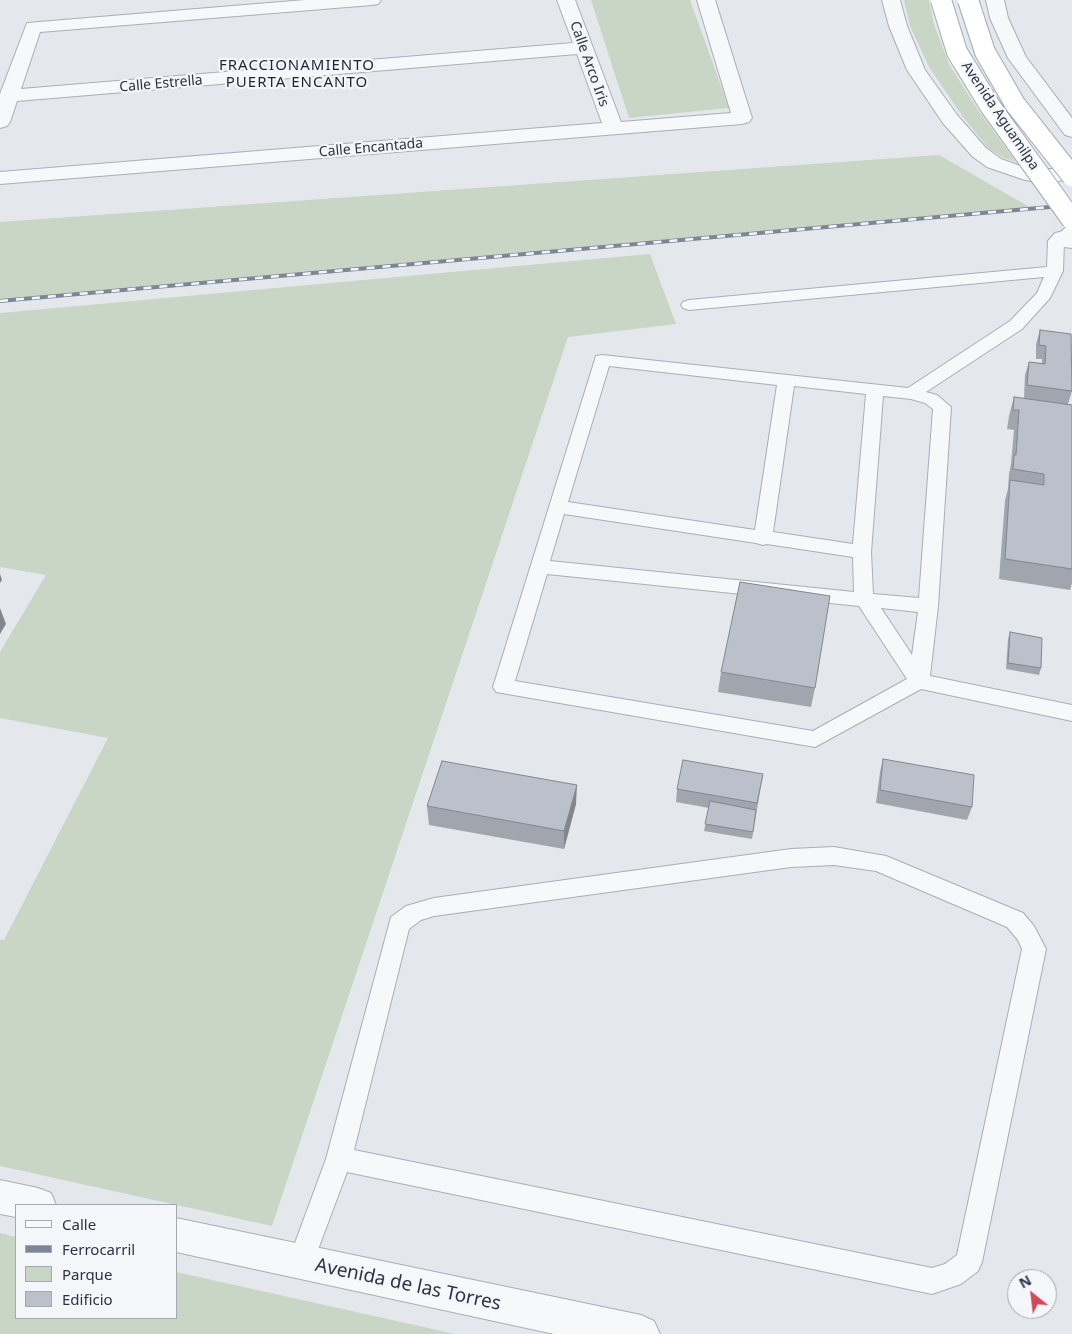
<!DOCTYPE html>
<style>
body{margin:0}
#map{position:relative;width:1072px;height:1334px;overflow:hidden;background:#e4e7ec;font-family:"Noto Sans",sans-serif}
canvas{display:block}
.legend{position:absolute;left:15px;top:1204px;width:162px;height:115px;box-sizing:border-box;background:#f4f6f9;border:1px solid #a4a8b1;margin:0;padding:6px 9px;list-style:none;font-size:15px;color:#2b3445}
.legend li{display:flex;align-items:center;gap:10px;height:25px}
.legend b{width:25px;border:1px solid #a4a8b1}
.north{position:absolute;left:1007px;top:1269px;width:50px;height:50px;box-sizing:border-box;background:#f4f6f9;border:1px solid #a4a8b1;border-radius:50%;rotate:331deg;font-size:14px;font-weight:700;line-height:20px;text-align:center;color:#2b3445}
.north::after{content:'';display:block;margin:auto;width:18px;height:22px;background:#d1495b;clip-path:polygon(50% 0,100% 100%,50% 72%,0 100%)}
</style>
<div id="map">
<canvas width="1072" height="1334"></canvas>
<ul class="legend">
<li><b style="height:6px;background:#f7f8fa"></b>Calle</li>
<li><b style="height:6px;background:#7d8696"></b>Ferrocarril</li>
<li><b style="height:14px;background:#c9d6c5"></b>Parque</li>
<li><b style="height:14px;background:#bbc0ca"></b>Edificio</li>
</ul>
<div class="north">N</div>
</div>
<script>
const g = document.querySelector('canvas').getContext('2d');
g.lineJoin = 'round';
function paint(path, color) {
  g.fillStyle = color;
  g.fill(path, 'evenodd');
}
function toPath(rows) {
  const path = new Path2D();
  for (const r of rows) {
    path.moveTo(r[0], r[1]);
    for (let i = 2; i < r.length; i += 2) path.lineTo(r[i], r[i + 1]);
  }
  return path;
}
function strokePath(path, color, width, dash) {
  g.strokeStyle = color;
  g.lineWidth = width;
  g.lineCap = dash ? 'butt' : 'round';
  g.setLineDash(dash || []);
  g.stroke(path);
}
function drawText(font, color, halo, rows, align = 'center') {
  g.font = font + ' "Noto Sans",sans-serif';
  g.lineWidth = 4.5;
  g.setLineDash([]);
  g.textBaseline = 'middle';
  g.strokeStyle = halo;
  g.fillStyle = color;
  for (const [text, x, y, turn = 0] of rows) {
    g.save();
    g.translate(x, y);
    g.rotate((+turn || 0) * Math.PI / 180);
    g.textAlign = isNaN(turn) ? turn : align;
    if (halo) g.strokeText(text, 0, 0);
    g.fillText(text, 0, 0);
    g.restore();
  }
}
paint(toPath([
 [591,0,690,0,729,108,629,118],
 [904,0,929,0,934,24,949,64,978,110,1016,162,1002,157,989,149,963,117,929,67,910,26],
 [939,155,1033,209,0,300,0,222],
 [650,254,676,324,568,337,272,1226,0,1166,0,940,4,940,108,738,0,718,0,652,46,575,0,567,0,313],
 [0,1233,16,1237,16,1318,176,1318,176,1272,455,1334,0,1334]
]), '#c9d6c5');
const service = toPath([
 [1069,230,1072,231,1072,239,1064,241,1063,271,1050,298,1022,329,926,392,937,395,951,407,938,606,930,676,1072,705,1072,721,921,689,815,747,496,692,493,687,596,356,602,355,908,388,1010,321,1037,293,1044,277,689,310,683,308,681,305,683,302,689,300,1047,267,1048,241,1055,233,1069,230],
 [609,366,777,385,755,530,568,502,609,366],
 [794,386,866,394,853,544,773,532,794,386],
 [883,396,911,399,925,403,933,409,919,598,873,594,871,552,883,396],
 [564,514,756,543,763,545,767,544,853,557,854,592,550,561,564,514],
 [547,574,859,606,907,679,813,731,515,681,547,574],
 [881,608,918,612,912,655,881,608],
 [834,847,886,856,1023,913,1034,926,1046,949,982,1262,978,1271,961,1284,932,1294,347,1172,310,1271,301,1275,292,1271,288,1262,326,1159,391,917,406,906,434,898,791,849,834,847],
 [834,865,876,871,1007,927,1018,940,1022,949,957,1255,945,1264,932,1268,354,1150,409,929,421,920,434,916,791,867,834,865]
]);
const minor = toPath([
 [305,0,381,0,378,4,372,5,40,32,21,89,573,43,557,0,575,0,621,122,731,113,697,0,715,0,752,118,749,122,742,124,0,184,0,172,602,123,577,54,17,101,10,122,7,126,0,128,0,94,27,23,305,0],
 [0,1180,38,1188,51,1193,56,1205,16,1205,16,1217,0,1214,0,1180],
 [176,1218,641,1315,654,1321,660,1334,554,1334,176,1252,176,1218]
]);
const tertiary = toPath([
 [882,0,900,0,907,26,925,70,957,115,986,148,1001,159,1029,169,1056,169,1072,164,1072,177,1059,181,1038,182,1025,180,987,167,972,156,943,123,907,70,889,26,882,0],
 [986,0,1004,0,1008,18,1026,57,1072,118,1072,137,1065,135,1008,58,990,18,986,0],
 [1072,226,1072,248,1064,247,1058,235,1065,228,1072,226]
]);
strokePath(service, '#a9aeb7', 2);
strokePath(minor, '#a9aeb7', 2);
strokePath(tertiary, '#a9aeb7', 2);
paint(service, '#f7f8fa');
paint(minor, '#f7f8fa');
paint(tertiary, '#f7f8fa');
const rail = toPath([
 [0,301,1072,205]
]);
strokePath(rail, '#7d8696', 4);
strokePath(rail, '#f4f6f9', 2.5, [8]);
const primaryBridge = toPath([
 [941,0,957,52,990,106,1072,220],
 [968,0,985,52,1015,104,1072,176]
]);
strokePath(primaryBridge, '#a3abb8', 22, []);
strokePath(primaryBridge, '#fff', 20);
paint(toPath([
 [1040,330,1072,391,1068,404,1072,405,1072,583,1070,590,999,579,1005,500,1008,489,1009,474,1011,464,1014,430,1007,429,1009,416,1014,397,1024,398,1025,375,1029,362,1042,363,1042,359,1036,359,1036,344],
 [1010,632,1041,668,1039,675,1006,669,1008,639],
 [721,672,815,688,811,707,718,692],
 [883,759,972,807,967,820,876,803,880,772],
 [763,774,752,839,704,831,709,808,676,802,677,789],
 [576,804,564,849,429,825,427,806]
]), '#a1a5ae');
paint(toPath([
 [0,574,2,580,0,583],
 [0,608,6,624,0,634],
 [577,785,576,804,564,849,564,831]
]), '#83868d');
const building = toPath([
 [1040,330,1071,334,1072,391,1027,385,1029,362,1045,364,1046,346,1039,345,1040,330],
 [1014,397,1072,405,1072,569,1005,559,1010,480,1044,485,1044,474,1013,469,1014,455,1016,455,1019,410,1013,410,1014,397],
 [740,582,830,596,815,688,721,672,740,582],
 [1010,632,1042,638,1041,668,1008,663,1010,632],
 [883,759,974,775,972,807,880,790,883,759],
 [683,760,763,774,757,803,677,789,683,760],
 [442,761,577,785,564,831,427,806,442,761],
 [710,801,756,810,753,832,705,824,710,801]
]);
paint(building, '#bbc0ca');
strokePath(building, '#83868d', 1);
drawText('14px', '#2b3445', '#f4f6f9', [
 ["Calle Arco Iris",589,64,70],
 ["Calle Estrella",161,84,-5],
 ["Avenida Aguamilpa",1000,116,56],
 ["Calle Encantada",371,148,-5]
]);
g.letterSpacing = '1px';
drawText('15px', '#1d2536', '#f4f6f9', [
 ["FRACCIONAMIENTO",297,66],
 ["PUERTA ENCANTO",297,83]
]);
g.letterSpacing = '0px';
drawText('19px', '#2b3445', '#f4f6f9', [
 ["Avenida de las Torres",408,1285,12]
]);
</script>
